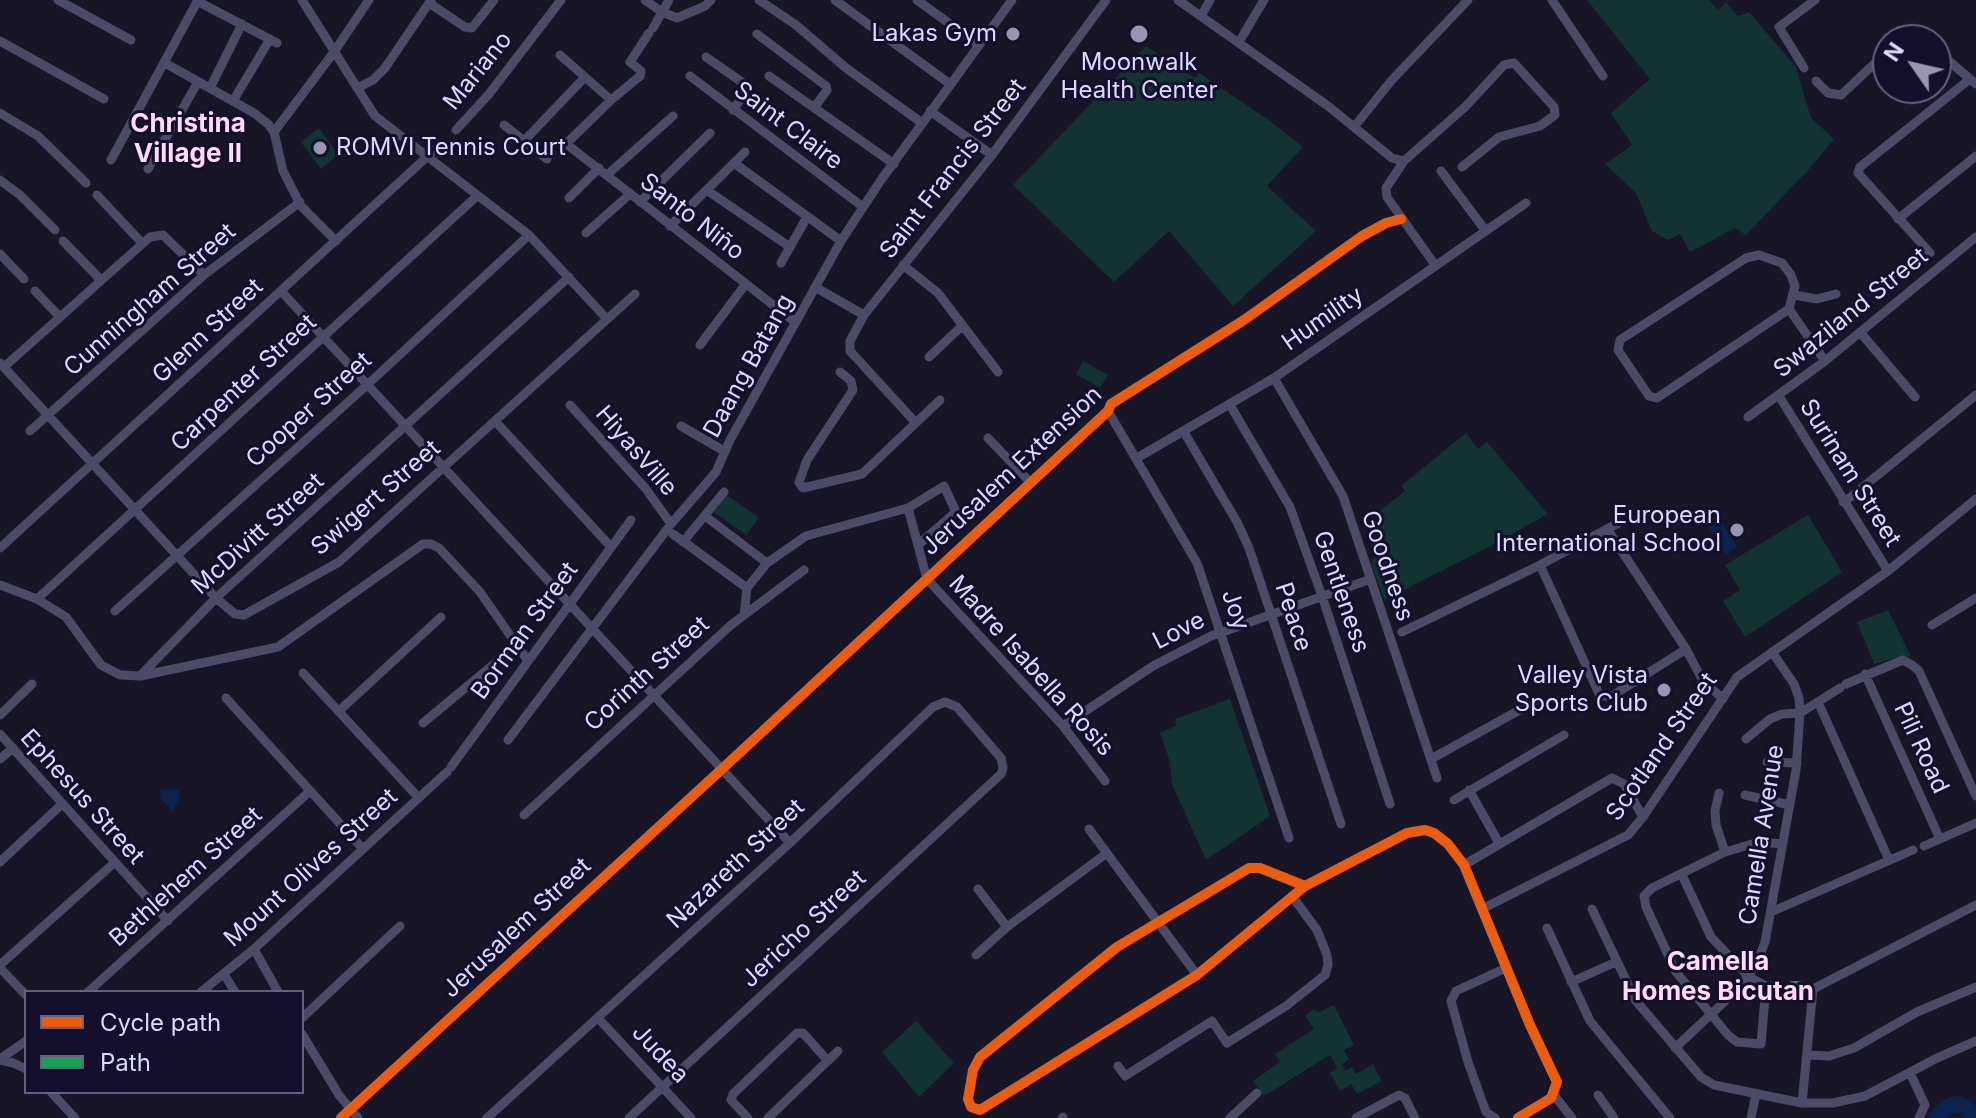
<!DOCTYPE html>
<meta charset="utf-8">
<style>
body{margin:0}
#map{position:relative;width:1976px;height:1118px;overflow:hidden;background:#181526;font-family:Inter,sans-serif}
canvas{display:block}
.legend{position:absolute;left:24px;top:990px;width:280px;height:104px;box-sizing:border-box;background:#130f2c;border:2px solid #646080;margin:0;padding:10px 14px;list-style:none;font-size:24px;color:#dddaff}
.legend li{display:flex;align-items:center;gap:16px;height:40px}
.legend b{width:40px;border:2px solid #646080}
.north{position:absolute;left:1872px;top:24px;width:80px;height:80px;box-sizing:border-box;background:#130f2c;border:2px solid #646080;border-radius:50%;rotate:304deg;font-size:22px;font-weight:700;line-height:32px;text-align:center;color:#dddaff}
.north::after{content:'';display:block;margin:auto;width:28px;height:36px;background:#9895b3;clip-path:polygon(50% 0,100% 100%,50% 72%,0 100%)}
</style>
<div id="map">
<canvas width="1976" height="1118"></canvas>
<ul class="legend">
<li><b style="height:10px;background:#e95d12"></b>Cycle path</li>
<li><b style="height:10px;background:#1a9f57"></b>Path</li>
</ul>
<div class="north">N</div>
</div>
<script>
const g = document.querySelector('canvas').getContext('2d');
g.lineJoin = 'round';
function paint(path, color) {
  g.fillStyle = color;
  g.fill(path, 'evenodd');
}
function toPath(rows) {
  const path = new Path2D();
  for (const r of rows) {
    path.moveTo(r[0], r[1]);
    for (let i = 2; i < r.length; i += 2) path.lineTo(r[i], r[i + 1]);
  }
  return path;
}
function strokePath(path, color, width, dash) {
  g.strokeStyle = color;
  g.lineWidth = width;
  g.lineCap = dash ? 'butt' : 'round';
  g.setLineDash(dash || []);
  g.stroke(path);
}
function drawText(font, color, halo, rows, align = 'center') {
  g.font = font + ' Inter,sans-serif';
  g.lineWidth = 6;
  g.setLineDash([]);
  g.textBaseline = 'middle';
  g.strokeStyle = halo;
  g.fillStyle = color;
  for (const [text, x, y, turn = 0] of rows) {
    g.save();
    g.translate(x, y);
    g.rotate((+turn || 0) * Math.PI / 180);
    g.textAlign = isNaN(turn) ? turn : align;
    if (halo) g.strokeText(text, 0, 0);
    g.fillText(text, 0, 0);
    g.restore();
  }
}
paint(toPath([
 [1587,0,1709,0,1718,10,1726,2,1738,16,1749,12,1796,67,1811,118,1834,139,1809,169,1746,235,1735,228,1690,252,1680,234,1668,240,1652,231,1636,193,1605,164,1632,145,1611,113,1650,79],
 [1146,46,1195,78,1199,73,1270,121,1303,147,1267,186,1316,231,1233,306,1169,231,1114,282,1013,185],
 [319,128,338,155,321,169,301,142],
 [1083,361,1108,375,1100,388,1076,374],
 [1466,433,1478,449,1487,442,1548,514,1493,545,1384,600,1371,563,1376,554,1379,527,1372,517,1405,491,1401,486],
 [727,495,759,518,746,535,714,512],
 [1808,515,1842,572,1745,637,1723,601,1740,590,1725,565],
 [1888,610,1911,657,1902,656,1874,664,1857,622],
 [1230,699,1270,816,1206,860,1172,784,1170,762,1160,733,1176,726,1175,719],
 [1334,1005,1354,1045,1344,1050,1349,1059,1342,1064,1346,1071,1352,1067,1356,1074,1373,1064,1382,1081,1357,1094,1351,1084,1340,1091,1330,1073,1337,1068,1330,1055,1264,1096,1253,1081,1280,1062,1275,1054,1314,1029,1305,1015,1313,1010,1319,1012],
 [916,1021,954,1063,919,1097,882,1052]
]), '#133232');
paint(toPath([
 [1721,520,1737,547,1725,555,1709,527],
 [180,789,179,800,172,811,160,798,161,790]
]), '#0a244d');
strokePath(toPath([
 [1936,1118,1946,1108,1956,1104,1964,1106,1976,1117]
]), '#0a244d', 16);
strokePath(toPath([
 [58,0,131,40],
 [302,0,375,116,529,235,606,318],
 [645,0,662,12,677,18,705,6,711,0],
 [759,0,796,25,846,68,922,123],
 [835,0,950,84],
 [917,0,979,45],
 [1178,0,1328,106,1392,158,1404,161],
 [1552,0,1603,76],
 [197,1,277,43],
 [429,3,465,27,472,28,494,0],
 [1201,16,1210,0],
 [653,28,669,0],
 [649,33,630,62,641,71,640,76,611,100,568,142,569,146,795,322],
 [757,34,826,86,827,90,814,108],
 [1900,40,1912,32,1925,40],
 [0,41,104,99],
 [1239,42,1264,0],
 [1936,50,1976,84],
 [560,55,611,100],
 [706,57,746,85,746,92,733,110],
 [165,63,254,113,268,124,274,132,283,171,301,206,336,241],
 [1804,68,1779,27,1815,0],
 [690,76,863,207],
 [769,76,894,164],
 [1816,81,1828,93,1841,95,1888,51],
 [210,88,242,24],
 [357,88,373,80,385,68,431,0],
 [233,101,270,39],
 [930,111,992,155],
 [0,113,38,136,86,183],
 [504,125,547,159],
 [1354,127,1391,81,1468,0],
 [456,130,489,94,561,0],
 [274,132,334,52,369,0],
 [524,141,585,77],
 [111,160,198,0],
 [734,163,841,241],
 [148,169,198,82],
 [1441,171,1485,230],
 [607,175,673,116],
 [0,180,20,195,55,230],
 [708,191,790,247],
 [97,195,142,243],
 [569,198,599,168],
 [640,202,710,133],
 [1898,219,1976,156],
 [670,226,745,152],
 [586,233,630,194],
 [63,241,101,280],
 [1930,253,1858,173,1860,167,1970,79],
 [0,254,24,279],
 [1759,255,1782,263,1791,275,1795,286,1789,309,1657,398,1649,396,1618,350,1620,340,1746,258,1759,255],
 [781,263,807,217],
 [903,265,938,293,998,372],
 [1435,265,1387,197,1386,188,1404,161,1465,107,1504,65,1514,63,1554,107,1555,115,1540,126,1499,137,1462,167],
 [815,287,864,315],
 [35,291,60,317],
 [281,291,790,843],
 [1794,295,1817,299,1836,294],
 [1789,309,1825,361],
 [1860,332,1915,397],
 [700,345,745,285],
 [929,357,962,326],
 [0,363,216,598,235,614,244,615,339,562,635,294],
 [4,367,150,237,163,235,204,275],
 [840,372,851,381,853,390,807,460,799,482,803,488,862,474,940,400],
 [1274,378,1343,496,1437,778],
 [1779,396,1888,571],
 [570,405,646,489,671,524],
 [1230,405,1290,507,1322,596,1390,804],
 [1108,411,1197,563,1289,838],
 [1748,417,1825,361,1976,237],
 [495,421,611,547],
 [916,423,850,351,850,341,864,315,992,155,1106,0],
 [681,426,724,451],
 [30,431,204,275,300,202],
 [1184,432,1237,522,1249,548,1341,824],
 [988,438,1030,482],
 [1137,458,1274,378,1526,203],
 [1843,502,1852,496,1976,395],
 [908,508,927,579,1063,726,1105,781],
 [705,516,767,563],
 [1608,530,1686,649,1703,681,1723,699],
 [673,534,747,588],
 [683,542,724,492],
 [0,548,441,144],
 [1540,565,1600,696,1612,696,1686,649],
 [0,585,37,599,66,617,101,665,120,675,140,676,278,647,423,544,431,544,439,548,480,592,528,661],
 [747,588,767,563,806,536,908,508,944,486,956,512,918,545],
 [37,599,477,196],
 [115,611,366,386,529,235],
 [744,615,747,588],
 [1932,625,1976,598],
 [1402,632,1540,565,1622,521],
 [303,673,418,797],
 [1865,674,1940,839],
 [140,676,216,598,569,277],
 [1846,684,1903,660,1912,665,1919,671,1976,796],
 [226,698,363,849],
 [1818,702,1889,860],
 [339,711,441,617],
 [0,715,32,684],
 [423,723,517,645],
 [1063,726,1153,666,1211,636,1371,579],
 [0,734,168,921],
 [1746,739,1770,719,1782,714,1800,713,1840,688],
 [508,740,671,524,716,472,730,440,841,241,881,180,1012,0],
 [0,759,13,748],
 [1431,759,1534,702],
 [1767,762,1797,763],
 [451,767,631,520],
 [1469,790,1499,843],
 [1719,793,1715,811,1716,825,1725,852],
 [1745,795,1790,805],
 [1454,800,1564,735],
 [524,815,731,625,804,570],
 [1089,829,1197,975],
 [1924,846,1976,823],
 [0,862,62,804],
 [1464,865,1612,778,1624,784,1643,817],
 [1682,875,1711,937,1749,977,1766,986,1761,1044,1737,1042,1728,1035,1676,972,1646,907,1644,896,1652,888,1725,852,1759,842,1783,844],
 [1305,886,1260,868,1249,868,1117,947,980,1057,973,1070,968,1099,971,1107,980,1110,1197,975,1305,886,1407,833,1425,830,1434,833,1448,844,1464,865,1530,1025,1557,1082,1551,1098,1518,1118],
 [978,889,1007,927],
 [1482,909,1628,835,1643,817,1737,677,1888,571,1976,499],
 [1592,909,1636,1001,1701,1077,1714,1085,1802,1103,1833,1103,1865,1096,1937,1058,1976,1041],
 [1771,912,1913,850],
 [1547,928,1590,1021,1670,1118],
 [254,949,278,992],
 [976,955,1007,927,1107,853],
 [0,965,114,863],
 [0,968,26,995],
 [224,974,235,992],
 [1571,982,1616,962],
 [88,992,310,791],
 [201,992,254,949,447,772],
 [302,1018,400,926],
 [598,1018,691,1118],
 [302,1034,339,1095,358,1118],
 [1675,1048,1739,988,1757,963,1765,942,1796,770,1800,713,1799,698,1794,684,1772,652],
 [1807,1055,1829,1056,1854,1048,1917,1012,1976,987],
 [0,1059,26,1041],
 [0,1060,13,1063,26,1069],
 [1118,1066,1125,1076,1212,1021,1227,1043,1286,1006,1325,975,1328,965,1327,955,1317,930,1292,896],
 [1910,1073,1925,1105,1919,1118],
 [51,1092,75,1118],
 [1554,1095,1572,1118],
 [1598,1095,1614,1118],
 [1802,1103,1813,989,1976,905],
 [341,1118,722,769,1108,411,1111,404,1244,320,1362,236,1386,223,1401,219],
 [487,1118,790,843,933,707,945,702,957,707,1001,758,1003,768,1001,774,629,1118],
 [748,1118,731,1100,733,1094,797,1033,803,1033,828,1061],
 [768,1118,838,1051],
 [1062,1118,1063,1117],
 [1230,1118,1257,1093],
 [1356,1118,1399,1095,1405,1098,1415,1118],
 [1495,1118,1486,1112,1468,1062,1451,1001,1456,991,1506,968],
 [1751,1118,1756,1094]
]), '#4b4a67', 9);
strokePath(toPath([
 [1766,986,1797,985,1813,989]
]), '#1a9f57', 8, [16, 8]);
strokePath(toPath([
 [1305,886,1260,868,1249,868,1117,947,980,1057,973,1070,968,1099,971,1107,980,1110,1197,975,1305,886,1407,833,1425,830,1434,833,1448,844,1464,865,1530,1025,1557,1082,1551,1098,1518,1118],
 [341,1118,722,769,1108,411,1111,404,1244,320,1362,236,1386,223,1401,219]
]), '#e95d12', 10);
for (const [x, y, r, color] of [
 [1013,34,8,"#9895b3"],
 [1139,34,10,"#9895b3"],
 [320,148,8,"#9895b3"],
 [1737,530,8,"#9895b3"],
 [1664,690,8,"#9895b3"]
]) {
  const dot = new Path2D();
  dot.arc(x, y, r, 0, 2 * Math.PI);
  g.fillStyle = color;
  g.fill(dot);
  strokePath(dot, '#130f2c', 3);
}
drawText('24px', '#dddaff', '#130f2c', [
 ["Lakas Gym",997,34],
 ["Moonwalk",1139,63,"center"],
 ["Health Center",1139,91,"center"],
 ["ROMVI Tennis Court",336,148,"left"],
 ["European",1721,516],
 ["International School",1721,544],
 ["Valley Vista",1648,676],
 ["Sports Club",1648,704]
], 'right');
drawText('24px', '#dddaff', '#130f2c', [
 ["Mariano",478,71,-51],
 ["Saint Claire",788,126,37],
 ["Saint Francis Street",953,169,-52],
 ["Santo Niño",692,217,38],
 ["Cunningham Street",150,300,-41],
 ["Swaziland Street",1851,313,-39],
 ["Humility",1323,319,-35],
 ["Glenn Street",208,331,-43],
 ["Daang Batang",749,366,-61],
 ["Carpenter Street",244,383,-43],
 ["Cooper Street",309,410,-42],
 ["HiyasVille",636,451,49],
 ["Jerusalem Extension",1012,471,-43],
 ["Surinam Street",1850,473,58],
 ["Swigert Street",376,498,-41],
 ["McDivitt Street",258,534,-42],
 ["Goodness",1387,566,71],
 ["Gentleness",1341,592,71],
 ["Joy",1235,610,71],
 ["Peace",1293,617,72],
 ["Borman Street",525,631,-54],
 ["Love",1179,631,-27],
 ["Madre Isabella Rosis",1031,666,48],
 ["Corinth Street",647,674,-42],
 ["Scotland Street",1662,747,-55],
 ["Pili Road",1921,748,65],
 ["Ephesus Street",82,797,48],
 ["Camella Avenue",1762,835,-81],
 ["Nazareth Street",736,864,-43],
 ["Mount Olives Street",311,868,-42],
 ["Bethlehem Street",186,877,-42],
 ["Jerusalem Street",517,928,-43],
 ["Jericho Street",804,929,-43],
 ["Judea",660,1054,47]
]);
drawText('bold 26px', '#ffdcf3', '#130f2c', [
 ["Christina",188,124],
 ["Village II",188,154],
 ["Camella",1718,962],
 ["Homes Bicutan",1718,992]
]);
</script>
